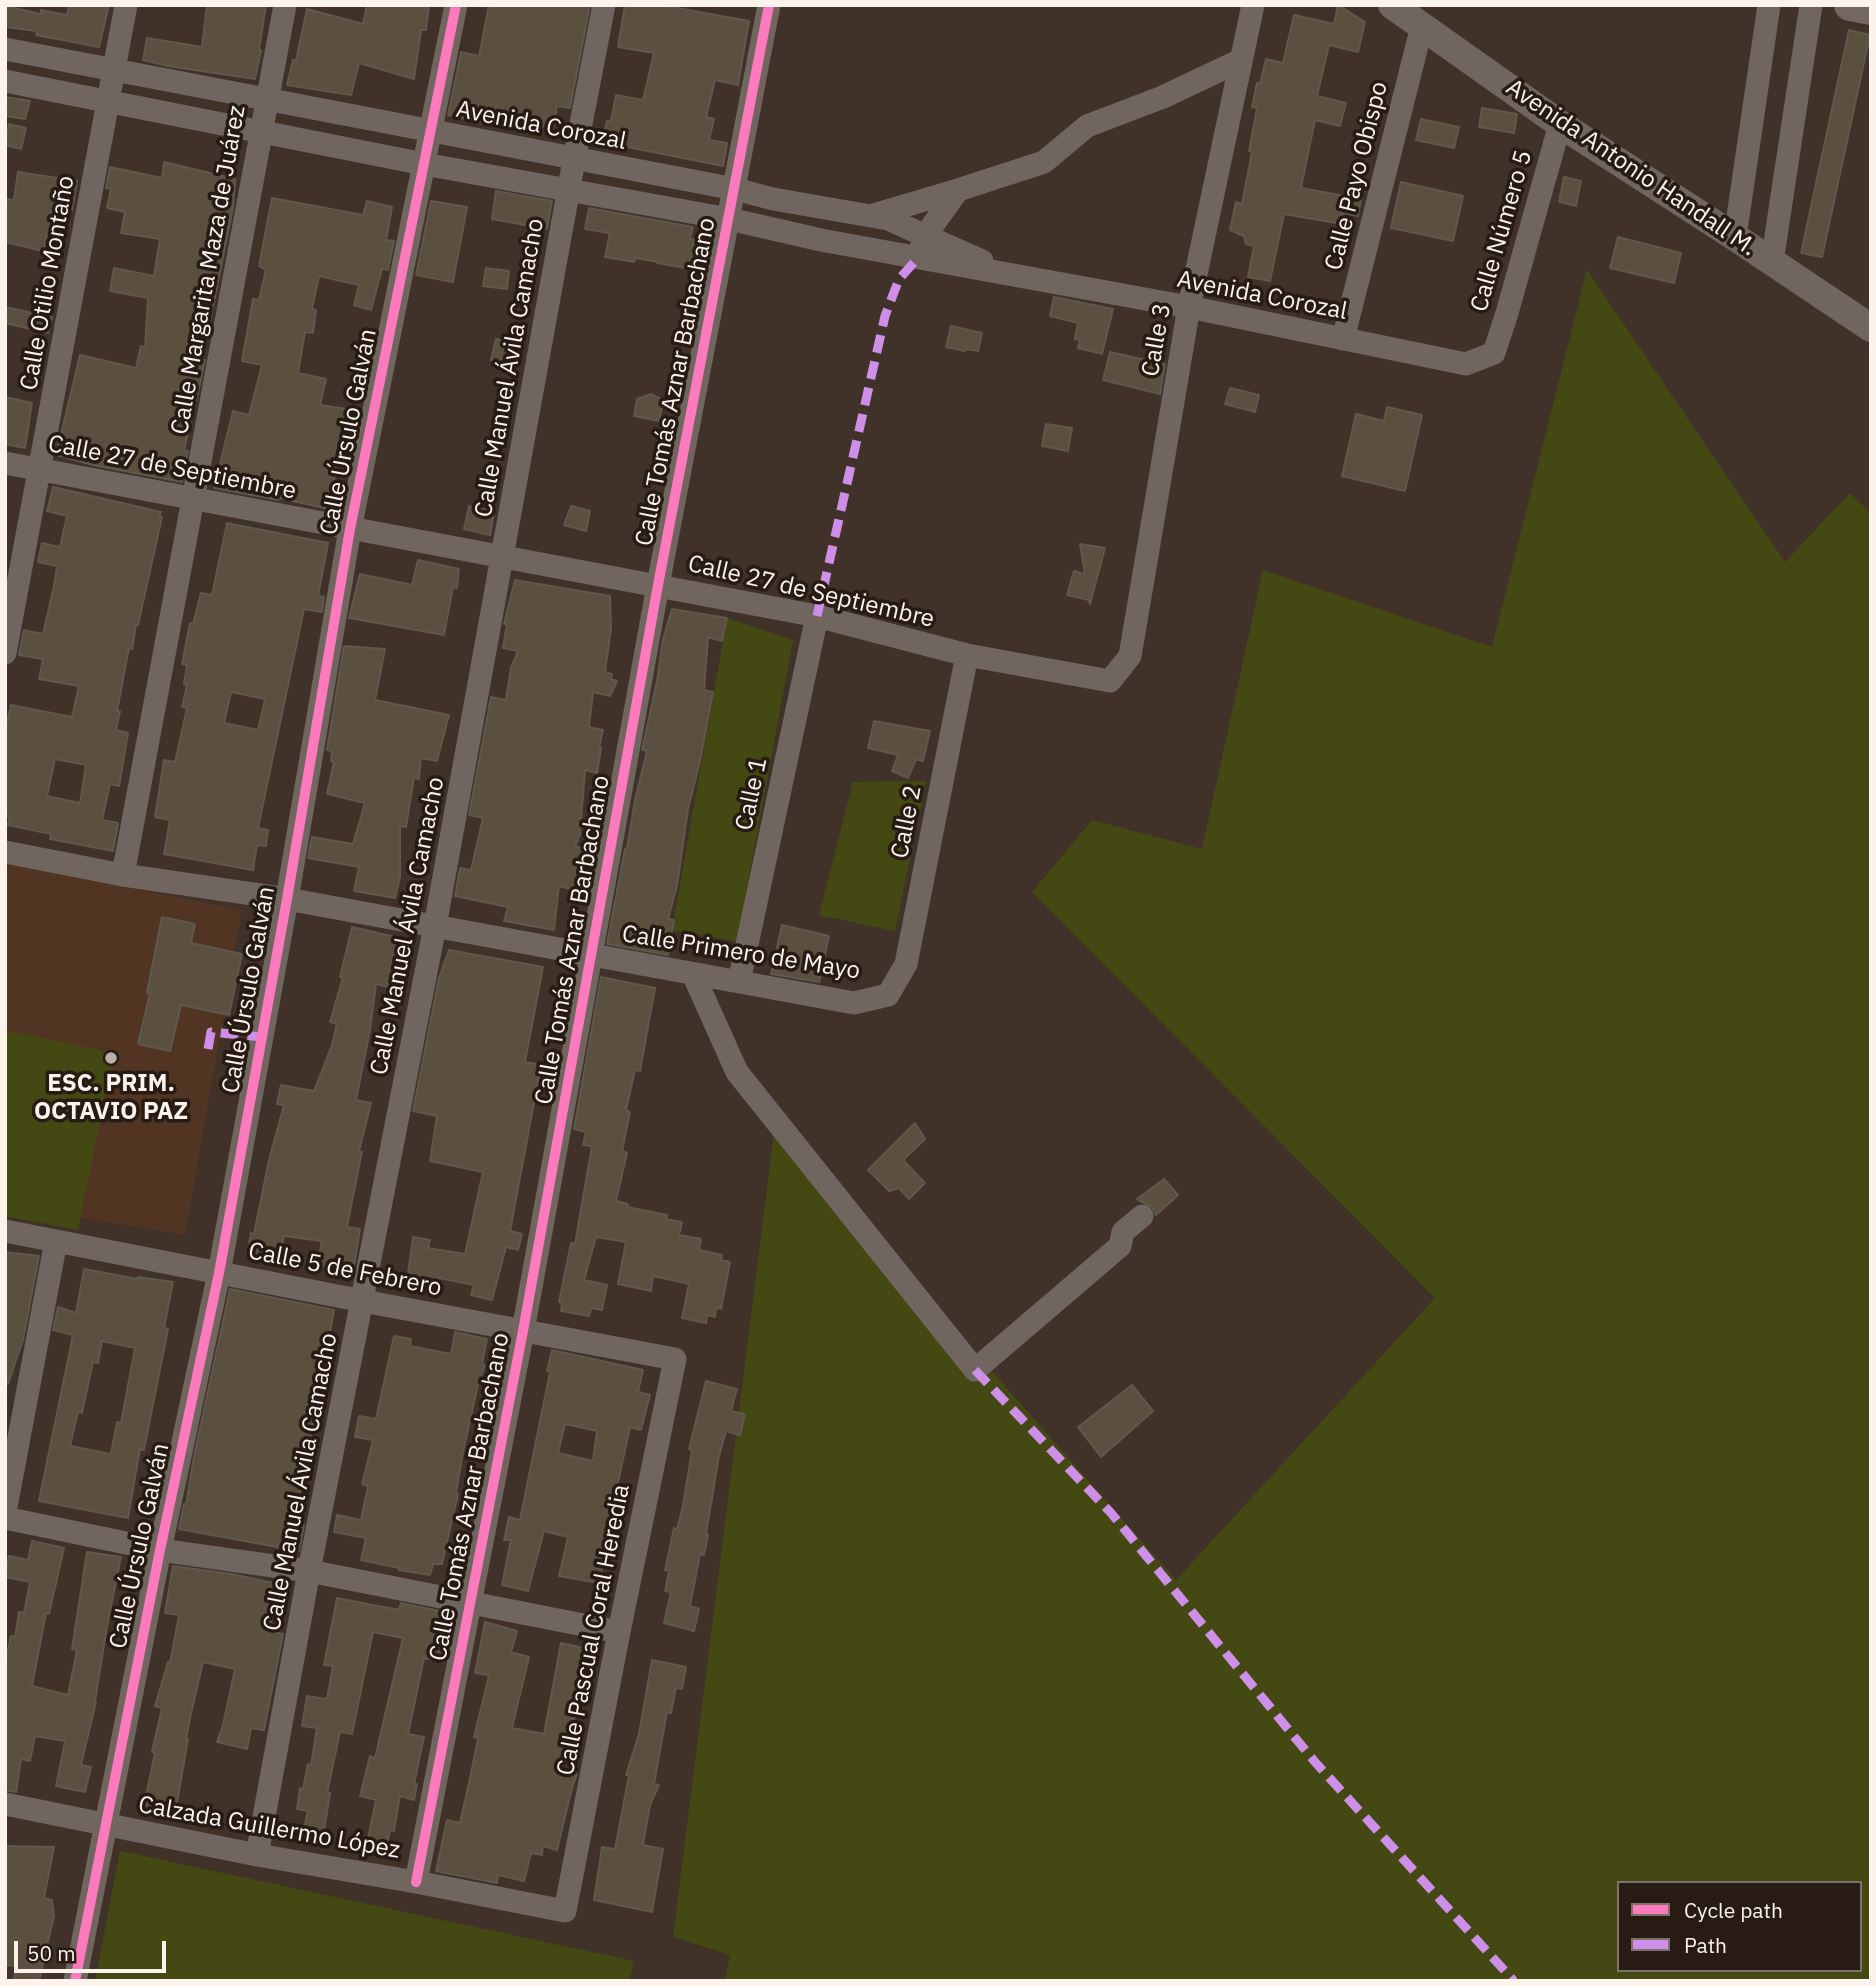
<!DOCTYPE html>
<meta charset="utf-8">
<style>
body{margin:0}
#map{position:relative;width:1876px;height:1986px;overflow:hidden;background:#403229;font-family:"IBM Plex Sans",sans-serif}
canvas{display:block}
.frame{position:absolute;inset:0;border:7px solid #fdf3ed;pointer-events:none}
.legend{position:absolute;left:1617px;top:1881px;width:245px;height:91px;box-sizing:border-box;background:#271b14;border:2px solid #7d716b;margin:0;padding:9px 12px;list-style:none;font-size:21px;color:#fdf3ed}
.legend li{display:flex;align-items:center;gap:14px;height:35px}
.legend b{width:35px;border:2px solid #7d716b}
.scale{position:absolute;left:14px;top:1941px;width:152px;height:32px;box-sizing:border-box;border:4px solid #fdf3ed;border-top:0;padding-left:9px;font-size:21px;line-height:24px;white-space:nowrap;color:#fdf3ed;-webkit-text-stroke:5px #271b14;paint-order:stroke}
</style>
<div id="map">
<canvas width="1876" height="1986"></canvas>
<div class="frame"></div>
<ul class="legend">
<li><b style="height:9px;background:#fd7abc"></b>Cycle path</li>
<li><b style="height:9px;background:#ce8fe9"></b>Path</li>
</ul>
<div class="scale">50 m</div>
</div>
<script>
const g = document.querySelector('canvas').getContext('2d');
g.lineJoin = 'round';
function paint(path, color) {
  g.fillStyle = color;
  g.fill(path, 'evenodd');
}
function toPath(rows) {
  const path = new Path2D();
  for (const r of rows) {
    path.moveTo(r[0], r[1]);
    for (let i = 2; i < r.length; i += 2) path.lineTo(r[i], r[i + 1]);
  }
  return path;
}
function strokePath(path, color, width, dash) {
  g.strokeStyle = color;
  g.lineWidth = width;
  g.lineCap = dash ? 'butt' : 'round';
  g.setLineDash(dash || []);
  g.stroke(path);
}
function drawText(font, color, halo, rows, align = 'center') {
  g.font = font + ' "IBM Plex Sans",sans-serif';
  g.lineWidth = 7;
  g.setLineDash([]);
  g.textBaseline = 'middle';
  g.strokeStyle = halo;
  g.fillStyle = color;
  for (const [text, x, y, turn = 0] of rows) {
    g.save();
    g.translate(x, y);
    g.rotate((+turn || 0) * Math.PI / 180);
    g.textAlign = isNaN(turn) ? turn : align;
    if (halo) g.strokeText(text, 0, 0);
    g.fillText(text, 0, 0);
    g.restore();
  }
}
paint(toPath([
 [5,863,242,910,185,1235,5,1205]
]), '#513421');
paint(toPath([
 [1587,270,1785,562,1850,493,1871,513,1871,1981,725,1981,730,1955,673,1937,775,1125,1176,1580,1435,1298,1032,892,1092,820,1202,849,1263,570,1492,647],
 [1619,1883,1860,1883,1860,1970,1619,1970],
 [727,618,793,640,737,941,672,930],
 [926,781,895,931,819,915,853,782],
 [5,1030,114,1053,78,1230,5,1216],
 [120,1851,634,1961,629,1981,95,1981]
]), '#444813');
const building = toPath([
 [69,5,109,5,99,47,36,35,37,31,5,27,5,6,41,14,41,10,67,15,69,5],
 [207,5,266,5,259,50,261,50,255,79,168,66,143,60,147,38,202,47,207,5],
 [367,5,429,5,426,30,421,30,414,79,359,63,351,95,287,85,293,60,296,60,307,9,363,24,367,5],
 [489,5,590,5,570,108,557,106,553,128,497,119,496,125,448,115,461,52,479,56,489,5],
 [625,5,661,5,749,21,738,85,715,80,706,117,714,119,709,140,727,143,723,166,602,142,607,121,611,121,616,95,643,100,654,53,618,47,625,5],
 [1338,5,1365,22,1358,52,1329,45,1317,96,1346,103,1340,126,1315,120,1301,188,1361,199,1358,216,1344,213,1342,224,1284,214,1270,281,1248,277,1254,246,1246,244,1244,236,1230,230,1236,202,1242,204,1252,152,1249,151,1257,108,1252,107,1257,83,1260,84,1266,59,1283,63,1294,15,1334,24,1338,5],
 [1849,30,1870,35,1822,257,1801,253,1849,30],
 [5,97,30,101,25,119,5,116,5,97],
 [1482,108,1517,114,1514,133,1479,127,1482,108],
 [1421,119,1459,127,1454,148,1416,140,1421,119],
 [9,124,26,128,21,149,5,145,9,124],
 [164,162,235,179,233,208,202,360,205,360,200,384,184,450,188,451,182,482,93,465,56,455,80,355,136,368,141,346,145,347,148,298,110,291,114,268,154,276,160,239,121,233,125,212,107,208,111,189,106,188,110,167,162,178,164,162],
 [18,172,77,181,72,210,54,207,43,251,5,242,5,199,14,200,18,172],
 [1564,177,1581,181,1576,206,1559,202,1564,177],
 [1401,182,1463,196,1453,241,1391,228,1401,182],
 [496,191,552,201,547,229,492,219,496,191],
 [272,198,363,215,367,201,392,207,386,240,394,241,388,270,382,269,371,310,354,305,359,285,319,276,312,309,316,310,313,333,305,332,298,373,326,379,320,405,347,409,329,509,279,498,278,500,214,488,233,411,249,415,262,365,242,361,253,299,259,300,266,270,259,266,272,198],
 [431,201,467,207,453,282,416,275,431,201],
 [589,208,693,227,690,239,695,240,692,254,706,256,703,271,657,263,658,262,635,258,634,262,605,257,610,233,585,229,589,208],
 [1618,237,1681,253,1674,283,1610,268,1618,237],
 [486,268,509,271,507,289,483,286,486,268],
 [1054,297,1113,309,1102,354,1078,348,1080,340,1075,339,1078,323,1050,316,1054,297],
 [5,307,52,317,48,333,5,323,5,307],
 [951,326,982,333,978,351,966,349,965,351,946,347,951,326],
 [496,339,513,343,508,364,491,360,496,339],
 [1110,352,1165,364,1160,394,1103,380,1110,352],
 [1230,388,1259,395,1255,412,1225,404,1230,388],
 [651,394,663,400,659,421,634,416,637,399,651,394],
 [5,397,32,403,25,448,5,444,5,397],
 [1387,407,1422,415,1405,491,1342,476,1356,414,1384,421,1387,407],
 [1046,424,1072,428,1068,451,1042,446,1046,424],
 [53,487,161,512,159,517,162,517,138,625,136,625,132,649,129,648,117,711,120,711,116,730,128,733,119,786,110,784,102,820,118,823,113,851,50,839,51,834,8,825,10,817,5,816,5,731,11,705,72,717,79,686,39,679,43,659,19,655,24,630,43,634,54,586,57,566,38,562,42,543,60,547,67,516,47,511,53,487],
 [55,759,86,765,80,803,47,796,55,759],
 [469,506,494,512,490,535,464,529,469,506],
 [571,506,590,511,586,531,564,525,571,506],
 [227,523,328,543,318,596,324,597,322,612,304,609,258,828,268,830,266,846,257,845,253,870,164,854,170,820,155,817,164,760,175,762,187,708,182,707,187,685,184,684,187,665,182,664,190,623,193,624,201,593,212,595,227,523],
 [231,692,265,699,258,730,224,723,231,692],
 [1080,544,1105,548,1090,604,1089,600,1067,595,1074,571,1085,574,1080,544],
 [418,560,459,569,457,588,453,587,444,635,349,618,360,574,412,585,418,560],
 [515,580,610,596,611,628,605,672,612,674,611,679,617,681,610,696,593,692,589,727,603,730,599,747,601,748,597,773,585,770,580,834,575,847,583,847,574,890,559,886,554,930,504,921,508,907,455,896,460,868,471,870,483,818,469,815,491,697,506,700,511,668,518,651,503,648,507,624,504,624,515,580],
 [672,609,727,618,722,641,708,637,704,690,713,692,700,761,688,809,677,886,668,919,674,920,668,955,607,944,625,849,627,849,635,800,647,751,642,750,657,681,663,639,672,609],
 [344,646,385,649,375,700,449,715,437,761,421,758,419,779,414,777,406,827,400,826,400,877,395,898,354,891,359,867,308,858,312,837,353,844,365,803,327,794,334,762,331,761,332,751,327,750,344,646],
 [874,721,930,731,923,761,916,759,908,778,892,771,898,755,868,748,874,721],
 [162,917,195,924,191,943,242,954,229,1015,181,1005,170,1051,138,1044,150,993,147,993,162,917],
 [782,925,829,936,819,982,771,974,782,925],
 [352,927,404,939,396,989,376,984,370,1030,356,1100,371,1103,359,1151,362,1152,347,1227,360,1229,353,1272,317,1265,322,1241,284,1236,279,1262,247,1255,251,1233,254,1234,269,1160,284,1105,277,1104,281,1085,314,1091,332,1045,337,1024,330,1022,343,977,340,977,352,927],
 [449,950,543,967,525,1062,541,1065,510,1231,522,1234,518,1250,506,1247,492,1300,471,1295,474,1285,439,1278,438,1288,407,1281,413,1237,430,1240,428,1248,465,1254,483,1172,430,1161,437,1116,413,1111,439,978,449,950],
 [601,977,655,988,640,1071,635,1070,626,1110,630,1112,622,1151,627,1153,616,1201,628,1204,627,1207,667,1215,666,1219,682,1222,679,1235,701,1239,699,1250,722,1255,721,1260,730,1262,721,1309,716,1308,715,1317,707,1315,706,1323,682,1318,689,1284,653,1276,651,1291,618,1284,626,1242,596,1237,584,1280,607,1285,602,1310,591,1308,589,1316,561,1311,562,1303,559,1302,571,1243,575,1244,592,1146,583,1145,586,1132,574,1129,601,977],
 [915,1123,925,1139,903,1160,925,1183,909,1199,899,1188,889,1191,868,1170,915,1123],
 [1164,1179,1178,1195,1156,1215,1152,1207,1137,1199,1164,1179],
 [5,1252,39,1256,23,1340,8,1384,5,1384,5,1252],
 [84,1269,138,1279,138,1277,173,1282,164,1328,168,1329,144,1450,140,1449,128,1518,39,1501,73,1335,53,1330,58,1307,76,1313,84,1269],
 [102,1341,135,1348,121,1423,117,1422,111,1454,70,1446,78,1412,82,1413,93,1362,98,1363,102,1341],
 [230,1289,334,1310,294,1524,304,1525,299,1551,179,1529,184,1504,186,1505,194,1456,230,1289],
 [455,1332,487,1339,482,1364,485,1365,477,1389,462,1457,456,1493,458,1494,442,1564,433,1564,430,1575,399,1570,399,1568,361,1560,366,1538,334,1532,337,1515,361,1520,368,1486,362,1484,373,1440,355,1437,359,1416,376,1419,394,1336,411,1339,410,1346,451,1354,455,1332],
 [552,1350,643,1370,638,1392,650,1395,641,1430,630,1427,606,1538,609,1538,599,1583,559,1576,568,1537,544,1531,528,1591,502,1585,511,1540,504,1540,509,1517,520,1520,550,1372,547,1371,552,1350],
 [565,1424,597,1431,593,1461,558,1453,565,1424],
 [706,1381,737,1389,731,1411,745,1414,740,1435,726,1431,719,1456,706,1534,708,1535,704,1555,700,1554,690,1606,699,1609,694,1631,664,1623,671,1592,665,1591,669,1571,665,1570,674,1528,677,1529,683,1506,692,1450,689,1449,706,1381],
 [1132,1385,1153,1411,1101,1457,1078,1427,1132,1385],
 [32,1541,64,1548,49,1614,46,1613,32,1686,68,1695,77,1650,72,1649,87,1552,121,1557,107,1626,95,1701,96,1702,81,1765,91,1767,85,1792,56,1786,65,1741,35,1736,30,1761,21,1759,16,1792,5,1790,5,1664,11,1636,15,1637,19,1612,24,1613,30,1582,5,1577,5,1573,9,1556,28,1560,32,1541],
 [173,1566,232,1574,278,1584,269,1631,283,1634,264,1730,251,1728,247,1749,217,1742,223,1725,235,1669,203,1662,190,1718,186,1739,188,1739,175,1814,144,1805,155,1753,152,1752,162,1708,155,1706,168,1662,170,1663,179,1615,165,1613,173,1566],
 [337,1598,399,1610,401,1603,454,1614,444,1662,424,1658,408,1734,424,1737,414,1784,417,1784,414,1800,400,1796,394,1831,390,1830,385,1853,366,1848,376,1800,360,1796,370,1756,375,1758,403,1638,373,1632,352,1734,340,1732,327,1793,330,1793,323,1837,303,1833,308,1811,297,1809,300,1788,303,1789,308,1764,311,1765,317,1728,302,1726,307,1696,327,1699,333,1666,324,1665,337,1598],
 [485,1622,517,1631,511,1652,529,1657,512,1728,544,1734,561,1643,588,1649,571,1736,568,1736,561,1770,577,1774,572,1788,557,1850,543,1846,542,1855,531,1853,524,1881,498,1875,497,1883,436,1871,447,1820,460,1823,472,1769,478,1738,474,1737,489,1675,475,1673,485,1622],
 [652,1660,686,1667,682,1689,676,1688,671,1713,667,1712,654,1784,659,1785,650,1805,645,1833,643,1845,663,1849,652,1912,594,1900,602,1847,615,1849,629,1775,626,1775,639,1734,652,1660],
 [5,1846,54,1847,44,1898,52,1900,54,1916,39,1981,13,1981,17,1966,5,1965,5,1846]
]);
paint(building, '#5b4f3f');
strokePath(building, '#60574d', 2);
strokePath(toPath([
 [5,49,735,189,773,199,888,219,982,261],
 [5,81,424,164,729,219,821,240,1189,307,1466,364,1494,353,1507,313,1560,124],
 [870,216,958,190],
 [1735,237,1769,5],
 [921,248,925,236,958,190,1044,162,1087,126,1163,97,1241,60],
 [1772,262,1811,5],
 [1343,339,1422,26],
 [5,463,817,616,967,655,1110,681,1130,656,1189,307,1253,5],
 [5,653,126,5],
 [5,852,123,875,287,899,854,1003,888,995,906,964,967,655],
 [123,875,285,5],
 [693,974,737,1072,975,1370,1120,1246,1123,1232,1142,1216],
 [739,982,817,616],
 [5,1231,363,1301,675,1359,619,1632,565,1911,416,1882,257,1855,5,1804],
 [5,1512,56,1241],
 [5,1518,160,1550,309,1571,619,1632],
 [257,1855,309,1571,435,926,574,160,604,5],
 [416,1882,523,1331,658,585,769,5],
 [75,1981,160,1550,219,1273,287,899,350,529,456,5]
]), '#70655f', 23);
strokePath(toPath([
 [1392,5,1560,124,1735,237,1871,328]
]), '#70655f', 28);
strokePath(toPath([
 [1850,5,1871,9]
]), '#746660', 32);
strokePath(toPath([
 [817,616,885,316,899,279,918,258],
 [208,1049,211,1032,262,1037],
 [975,1370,1111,1513,1315,1762,1514,1981]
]), '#ce8fe9', 9, [18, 9]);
strokePath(toPath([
 [416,1882,523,1331,658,585,769,5],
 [75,1981,160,1550,219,1273,287,899,350,529,456,5]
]), '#fd7abc', 10);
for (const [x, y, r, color] of [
 [111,1058,7,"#bbafa8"]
]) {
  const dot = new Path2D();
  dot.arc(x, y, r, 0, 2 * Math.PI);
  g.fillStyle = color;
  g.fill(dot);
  strokePath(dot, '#271b14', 2.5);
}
drawText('24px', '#fdf3ed', '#271b14', [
 ["Avenida Corozal",541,126,11],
 ["Avenida Antonio Handall M.",1631,168,34],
 ["Calle Payo Obispo",1357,176,-76],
 ["Calle Número 5",1502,231,-74],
 ["Calle Margarita Maza de Juárez",209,270,-80],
 ["Calle Otilio Montaño",48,283,-80],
 ["Avenida Corozal",1262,296,11],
 ["Calle 3",1157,340,-80],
 ["Calle Manuel Ávila Camacho",510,368,-80],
 ["Calle Tomás Aznar Barbachano",676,382,-79],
 ["Calle Úrsulo Galván",349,432,-79],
 ["Calle 27 de Septiembre",172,468,11],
 ["Calle 27 de Septiembre",811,592,13],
 ["Calle 1",752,794,-78],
 ["Calle 2",907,822,-79],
 ["Calle Manuel Ávila Camacho",408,926,-79],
 ["Calle Tomás Aznar Barbachano",573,940,-80],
 ["Calle Primero de Mayo",741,953,9],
 ["Calle Úrsulo Galván",249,990,-80],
 ["Calle 5 de Febrero",345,1270,11],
 ["Calle Manuel Ávila Camacho",301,1482,-79],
 ["Calle Tomás Aznar Barbachano",470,1497,-79],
 ["Calle Úrsulo Galván",140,1546,-78],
 ["Calle Pascual Coral Heredia",594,1630,-79],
 ["Calzada Guillermo López",269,1828,10]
]);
drawText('bold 24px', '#fdf3ed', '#271b14', [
 ["ESC. PRIM.",111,1084],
 ["OCTAVIO PAZ",111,1112]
]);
</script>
